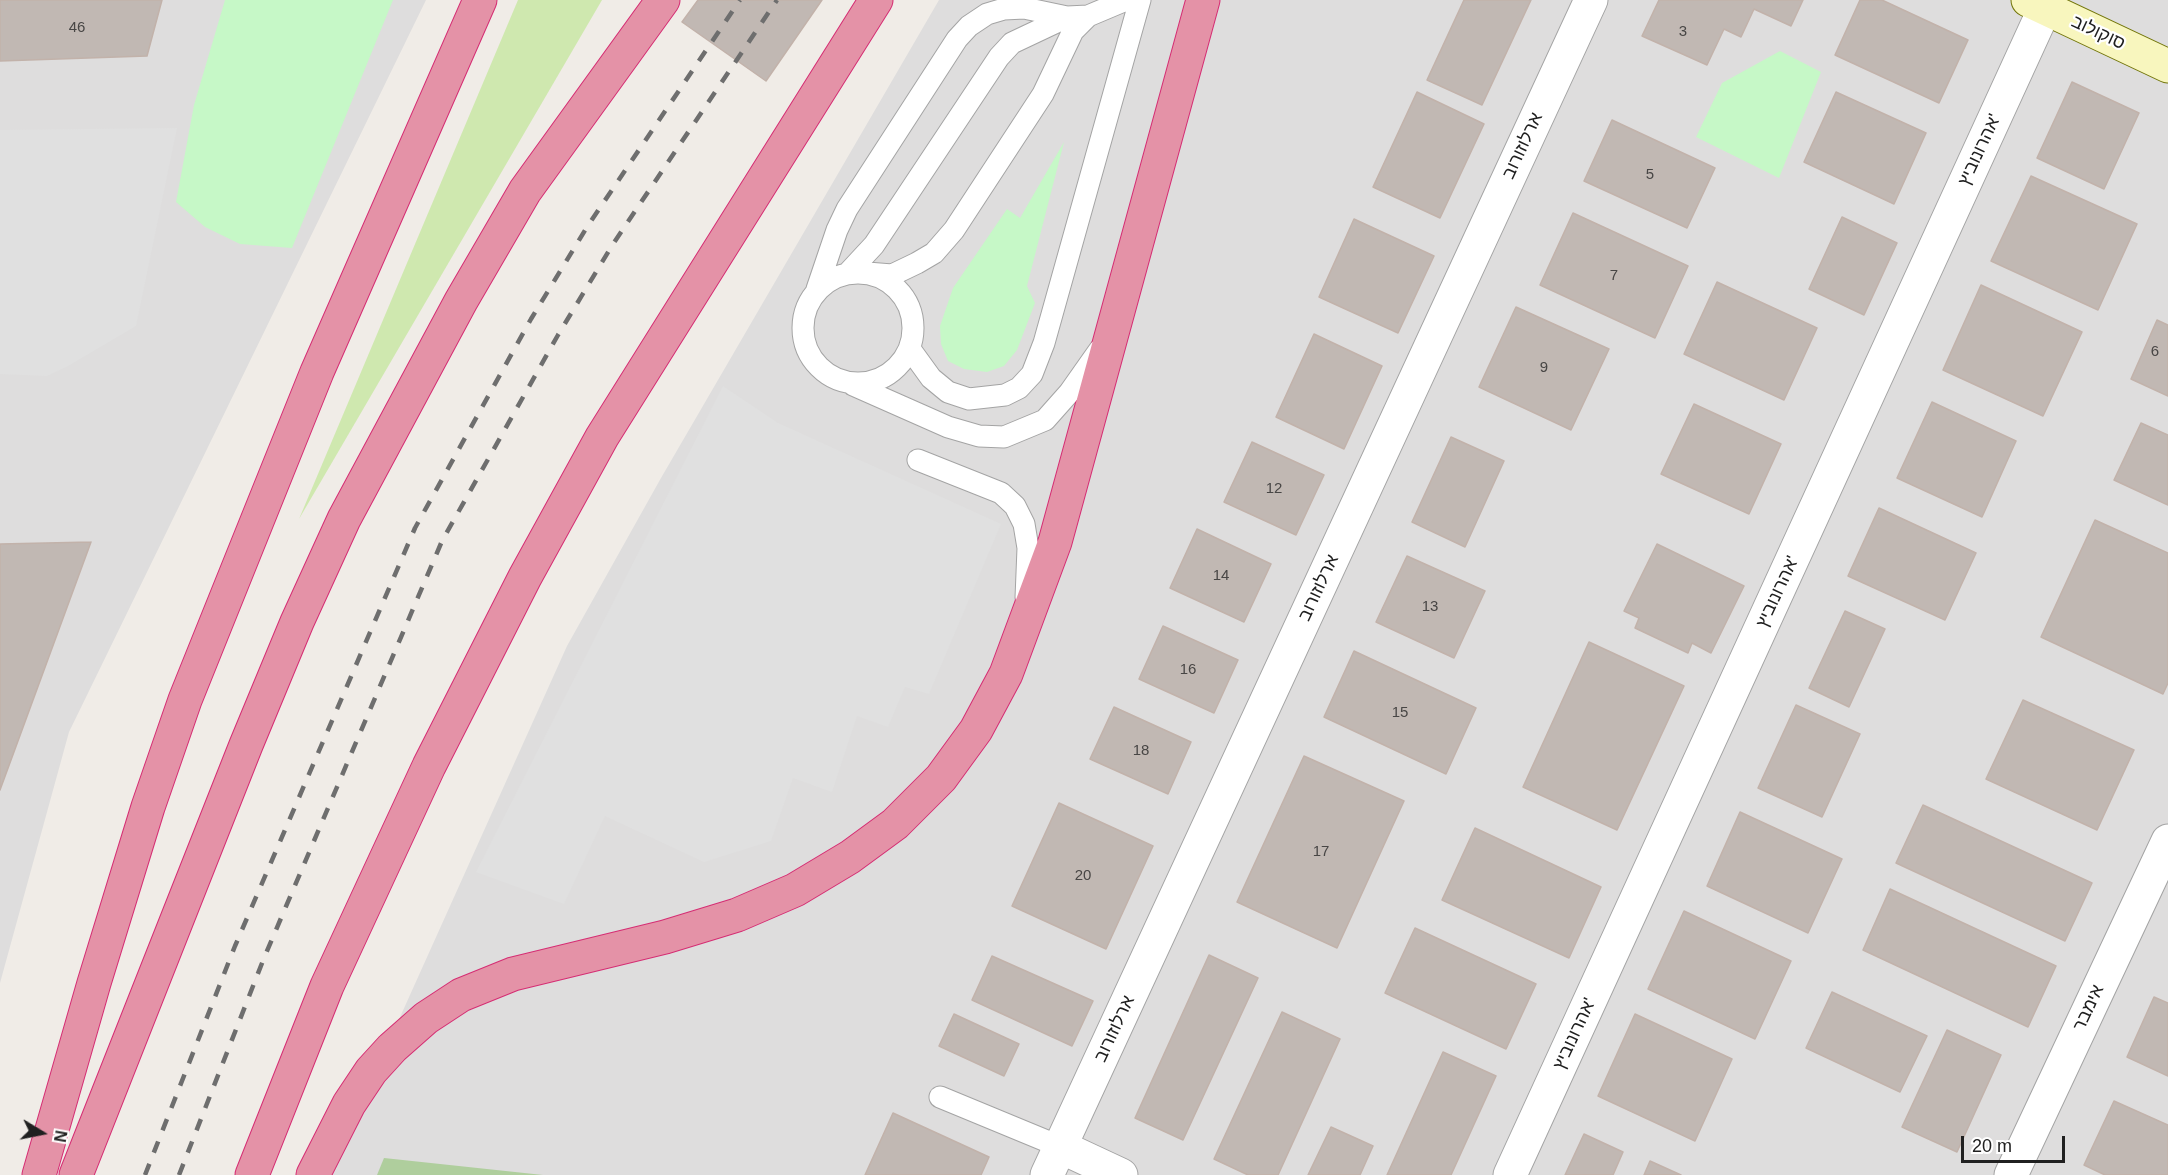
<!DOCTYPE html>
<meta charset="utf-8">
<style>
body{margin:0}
#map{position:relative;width:2168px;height:1175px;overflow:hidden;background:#f0ece7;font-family:Helvetica,sans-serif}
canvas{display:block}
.north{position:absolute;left:12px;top:1103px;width:60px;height:60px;-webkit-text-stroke:4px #fff;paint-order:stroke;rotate:100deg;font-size:16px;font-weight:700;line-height:24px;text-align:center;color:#202020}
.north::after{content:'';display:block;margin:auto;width:21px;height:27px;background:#202020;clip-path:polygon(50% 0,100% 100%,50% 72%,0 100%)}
.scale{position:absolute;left:1961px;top:1136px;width:104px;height:27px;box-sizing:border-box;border:3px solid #202020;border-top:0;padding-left:8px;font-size:18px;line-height:21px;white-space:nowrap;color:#202020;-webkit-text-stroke:4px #fff;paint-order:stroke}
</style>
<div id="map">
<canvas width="2168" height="1175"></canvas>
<div class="north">N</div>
<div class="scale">20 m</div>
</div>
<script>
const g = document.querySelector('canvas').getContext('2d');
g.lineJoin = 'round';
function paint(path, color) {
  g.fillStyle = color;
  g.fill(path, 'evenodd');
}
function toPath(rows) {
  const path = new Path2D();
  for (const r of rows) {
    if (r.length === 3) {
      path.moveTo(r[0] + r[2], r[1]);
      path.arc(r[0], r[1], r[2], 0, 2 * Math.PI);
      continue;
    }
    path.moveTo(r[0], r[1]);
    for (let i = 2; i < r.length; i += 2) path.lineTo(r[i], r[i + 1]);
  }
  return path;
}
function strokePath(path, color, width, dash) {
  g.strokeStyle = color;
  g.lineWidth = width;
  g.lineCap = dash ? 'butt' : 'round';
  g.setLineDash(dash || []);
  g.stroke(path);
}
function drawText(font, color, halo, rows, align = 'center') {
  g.font = font + ' Helvetica,"Noto Sans Hebrew",sans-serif';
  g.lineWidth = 4.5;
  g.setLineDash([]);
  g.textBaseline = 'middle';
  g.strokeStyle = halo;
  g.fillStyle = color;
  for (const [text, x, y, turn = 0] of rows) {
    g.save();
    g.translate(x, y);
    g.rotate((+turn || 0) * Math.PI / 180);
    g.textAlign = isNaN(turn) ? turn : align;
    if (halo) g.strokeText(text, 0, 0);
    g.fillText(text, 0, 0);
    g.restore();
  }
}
paint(toPath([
 [0,0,426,0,69,732,0,983],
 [939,0,2168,0,2168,1175,329,1175,567,646,661,478]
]), '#dedddd');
paint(toPath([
 [518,0,602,0,299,519]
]), '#cfe8af');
paint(toPath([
 [384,1158,543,1175,377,1175]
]), '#afce9d');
paint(toPath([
 [225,0,393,0,292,248,240,244,205,227,176,202,194,105],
 [1780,51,1821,72,1779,178,1696,137,1722,83],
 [1064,142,1027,286,1035,303,1017,350,1004,366,987,372,964,369,948,361,941,344,940,326,953,288,1007,209,1020,218]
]), '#c6f8c7');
paint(toPath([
 [177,128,136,326,68,366,47,376,0,374,0,130],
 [723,386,778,423,1001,524,929,694,905,687,888,727,857,716,832,792,793,778,771,841,704,862,605,816,564,904,476,872]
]), '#e0e0e0');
const building = toPath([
 [0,0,162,0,147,56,0,61,0,0],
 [698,0,822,0,766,81,682,22,698,0],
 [1464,0,1531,0,1482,105,1427,80,1464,0],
 [1659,0,1803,0,1791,26,1754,9,1741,37,1724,29,1707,65,1642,36,1659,0],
 [1860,0,1882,0,1968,40,1939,103,1835,55,1860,0],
 [2072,82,2139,113,2104,189,2037,158,2072,82],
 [1417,92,1484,124,1440,218,1373,187,1417,92],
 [1836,92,1926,133,1894,204,1804,162,1836,92],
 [1612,120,1715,168,1687,228,1584,181,1612,120],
 [2031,176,2137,224,2098,310,1991,261,2031,176],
 [1573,213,1688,266,1655,338,1540,285,1573,213],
 [1842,217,1897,243,1864,315,1809,289,1842,217],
 [1354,219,1434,256,1398,333,1319,297,1354,219],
 [1717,282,1817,328,1784,400,1684,354,1717,282],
 [1981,285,2082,332,2043,416,1943,370,1981,285],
 [1516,307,1609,349,1571,430,1479,387,1516,307],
 [2157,320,2168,325,2168,396,2131,379,2157,320],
 [1314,334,1382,366,1344,449,1276,417,1314,334],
 [1932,402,2016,441,1982,517,1897,478,1932,402],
 [1694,404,1781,444,1749,514,1661,474,1694,404],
 [2141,423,2168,435,2168,505,2114,480,2141,423],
 [1451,437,1504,461,1465,547,1412,522,1451,437],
 [1252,442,1324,475,1296,535,1224,502,1252,442],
 [1879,508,1976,553,1945,620,1848,576,1879,508],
 [2095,520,2168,553,2168,683,2163,694,2041,637,2095,520],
 [1197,529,1271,564,1244,622,1170,588,1197,529],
 [91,542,0,790,0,544,91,542],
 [1657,544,1744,586,1711,653,1692,643,1688,653,1635,628,1639,618,1624,611,1657,544],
 [1407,556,1485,591,1454,658,1376,622,1407,556],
 [1845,611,1885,629,1849,707,1809,688,1845,611],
 [1163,626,1238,660,1214,713,1139,679,1163,626],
 [1589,642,1684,686,1617,830,1523,787,1589,642],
 [1354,651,1476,708,1446,774,1324,717,1354,651],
 [2023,700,2134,750,2097,830,1986,779,2023,700],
 [1796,705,1860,734,1822,817,1758,788,1796,705],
 [1114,707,1191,742,1168,794,1090,759,1114,707],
 [1304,756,1404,801,1337,948,1237,902,1304,756],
 [1059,803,1153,846,1106,949,1012,906,1059,803],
 [1923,805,2092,883,2065,941,1896,863,1923,805],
 [1740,812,1842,859,1808,933,1707,886,1740,812],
 [1475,828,1601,887,1569,958,1442,900,1475,828],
 [1890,889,2056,966,2028,1027,1863,950,1890,889],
 [1684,911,1791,961,1755,1039,1648,989,1684,911],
 [1415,928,1536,984,1506,1049,1385,993,1415,928],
 [1209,955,1258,978,1183,1140,1135,1118,1209,955],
 [992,956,1093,1001,1072,1046,972,1000,992,956],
 [1832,992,1927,1036,1900,1092,1806,1048,1832,992],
 [2154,997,2168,1003,2168,1076,2127,1057,2154,997],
 [1282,1012,1340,1039,1278,1175,1248,1175,1214,1159,1282,1012],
 [954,1014,1019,1044,1004,1076,939,1046,954,1014],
 [1635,1014,1732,1059,1695,1141,1598,1096,1635,1014],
 [1947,1030,2001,1055,1957,1152,1902,1127,1947,1030],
 [1443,1052,1496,1076,1451,1175,1387,1175,1443,1052],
 [2114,1101,2168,1125,2168,1175,2105,1175,2084,1165,2114,1101],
 [893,1113,989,1157,981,1175,865,1175,893,1113],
 [1331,1127,1373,1146,1360,1175,1308,1175,1331,1127],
 [1584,1134,1623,1152,1613,1175,1565,1175,1584,1134],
 [1650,1161,1681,1175,1644,1175,1650,1161]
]);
paint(building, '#c1b8b3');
strokePath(building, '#c2b2aa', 1.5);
const lane = toPath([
 [858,328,55],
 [848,273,874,245,999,57,1012,43,1067,17],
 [867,273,892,275,917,263,934,253,954,230,1043,94,1073,31,1088,16],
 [817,289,837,230,847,209,957,39,969,26,987,14,1004,9,1024,8,1067,17,1088,16,1126,0],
 [910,349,931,378,948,392,969,399,1005,395,1019,388,1032,374,1044,343,1140,0],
 [853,385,948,427,979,436,1004,437,1045,420,1069,393,1100,349],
 [918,460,1001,493,1015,506,1024,524,1028,548,1026,598],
 [940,1097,1061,1147]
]);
const street = toPath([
 [1061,1147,1121,1175],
 [1047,1175,1591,0],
 [1510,1175,2045,8],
 [2011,1175,2168,841]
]);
const secondary = toPath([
 [2028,0,2168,66]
]);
const highway = toPath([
 [39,1175,94,983,148,807,185,700,317,372,480,0],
 [76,1175,246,745,297,622,344,519,461,301,525,191,663,0],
 [252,1175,327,986,429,766,525,577,602,437,876,0],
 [313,1175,349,1104,371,1071,392,1048,426,1018,461,995,513,974,665,937,737,915,795,890,850,857,895,824,941,778,976,730,1006,674,1055,542,1203,0]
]);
strokePath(lane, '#a4a4a4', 23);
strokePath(street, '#a4a4a4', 35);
strokePath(secondary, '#727509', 35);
strokePath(highway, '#d52d73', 35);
strokePath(lane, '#fff', 21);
strokePath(street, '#fff', 33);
strokePath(secondary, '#f8f6be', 33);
strokePath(highway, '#e492a7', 33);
strokePath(toPath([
 [145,1175,235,946,415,528,531,319,587,227,740,0],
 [179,1175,264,958,442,541,558,335,613,244,777,0]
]), '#6e6e6e', 4.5, [12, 12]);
drawText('15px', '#484645', null, [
 ["46",77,28],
 ["3",1683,32],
 ["5",1650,175],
 ["7",1614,276],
 ["6",2155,352],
 ["9",1544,368],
 ["12",1274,489],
 ["14",1221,576],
 ["13",1430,607],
 ["16",1188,670],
 ["15",1400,713],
 ["18",1141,751],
 ["17",1321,852],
 ["20",1083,876]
]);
drawText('18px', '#202020', '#fff', [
 ["סוקולוב",2098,33,25],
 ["ארלוזורוב",1523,146,-65],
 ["אהרונוביץ'",1980,150,-65],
 ["ארלוזורוב",1319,588,-65],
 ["אהרונוביץ'",1778,592,-65],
 ["אימבר",2089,1008,-65],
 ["ארלוזורוב",1115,1029,-65],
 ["אהרונוביץ'",1575,1034,-65]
]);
</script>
